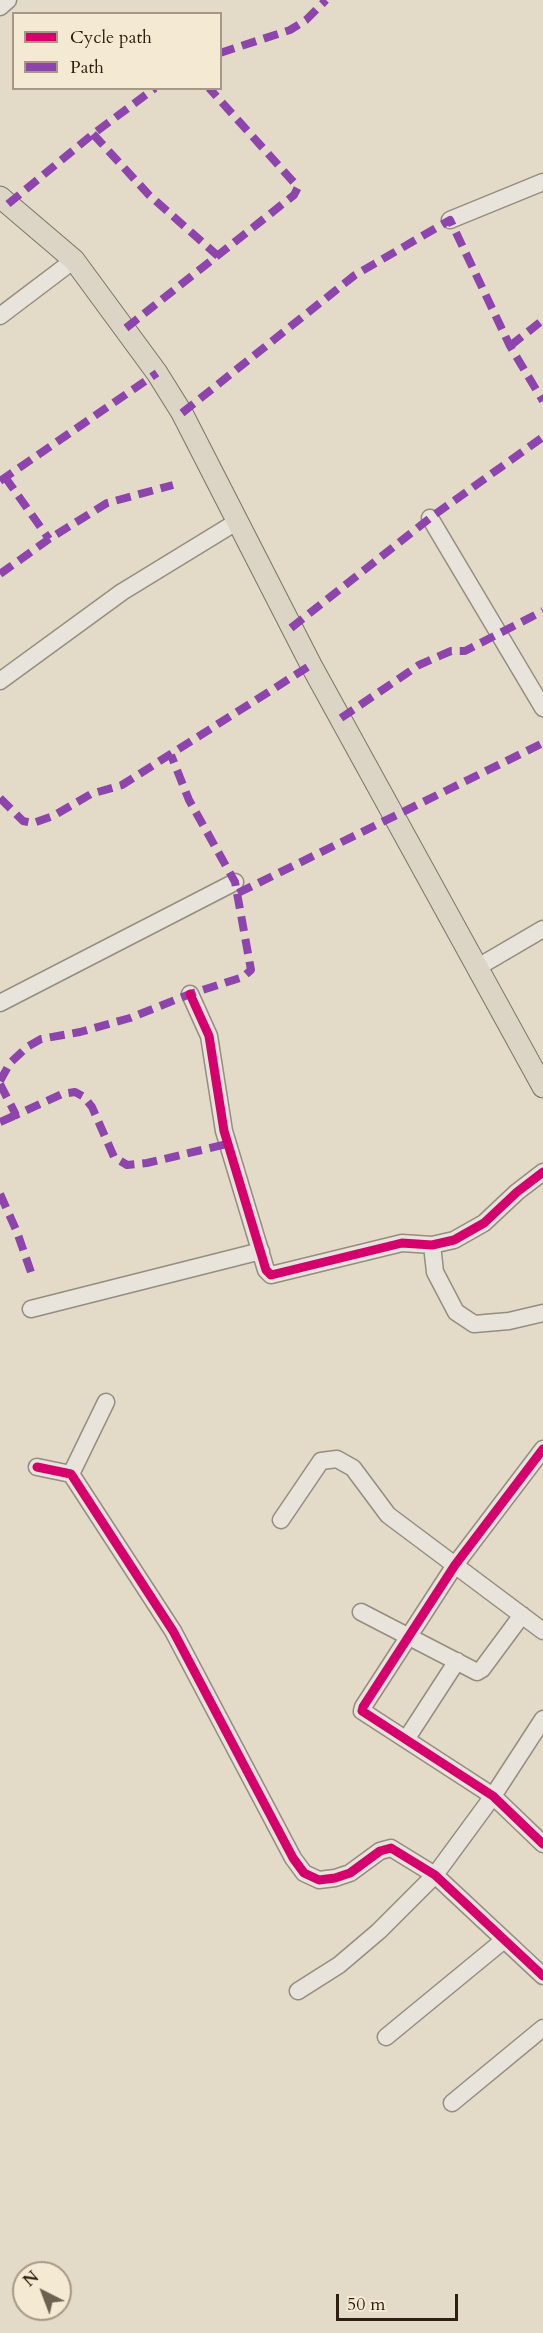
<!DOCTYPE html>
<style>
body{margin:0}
#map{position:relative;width:543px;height:2333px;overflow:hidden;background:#e3dac7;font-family:Cardo,serif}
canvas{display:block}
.legend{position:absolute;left:12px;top:12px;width:210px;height:78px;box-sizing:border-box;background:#f4ead3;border:2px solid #a59985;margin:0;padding:8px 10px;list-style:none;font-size:18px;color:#2e2010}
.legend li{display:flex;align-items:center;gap:12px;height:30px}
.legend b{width:30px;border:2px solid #a59985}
.north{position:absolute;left:12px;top:2261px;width:60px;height:60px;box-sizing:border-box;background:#f4ead3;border:2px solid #a59985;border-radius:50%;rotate:318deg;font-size:16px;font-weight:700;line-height:24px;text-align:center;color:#2e2010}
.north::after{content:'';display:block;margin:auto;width:21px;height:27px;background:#6d6150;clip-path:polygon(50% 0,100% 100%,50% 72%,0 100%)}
.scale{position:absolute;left:336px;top:2294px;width:122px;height:27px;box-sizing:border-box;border:3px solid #2e2010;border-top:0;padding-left:8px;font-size:18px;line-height:21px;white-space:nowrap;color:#2e2010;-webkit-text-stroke:4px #f4ead3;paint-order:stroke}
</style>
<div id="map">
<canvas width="543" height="2333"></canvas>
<ul class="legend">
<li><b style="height:8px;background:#d6006c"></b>Cycle path</li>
<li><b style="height:8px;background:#8e44ad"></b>Path</li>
</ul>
<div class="north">N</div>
<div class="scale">50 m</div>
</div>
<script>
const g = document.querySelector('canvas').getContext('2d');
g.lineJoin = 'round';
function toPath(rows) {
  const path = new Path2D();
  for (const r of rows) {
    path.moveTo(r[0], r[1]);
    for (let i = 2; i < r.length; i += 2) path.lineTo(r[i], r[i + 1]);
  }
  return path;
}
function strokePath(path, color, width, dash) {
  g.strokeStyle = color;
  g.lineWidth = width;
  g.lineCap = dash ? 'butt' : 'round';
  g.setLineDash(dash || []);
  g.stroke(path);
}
const minor = toPath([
 [0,7,8,0],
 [450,220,543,182],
 [0,316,74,260],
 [430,518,543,708],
 [0,681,122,592,238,521],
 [478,967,543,929],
 [190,994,209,1036,224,1131,266,1270,271,1275,402,1243,432,1245,454,1240,484,1223,517,1192,543,1172],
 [0,1003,235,882],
 [432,1245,435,1272,456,1312,474,1324,509,1321,543,1313],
 [31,1309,261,1251],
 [543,1449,455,1565,363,1707,362,1711,493,1796,543,1844],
 [37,1467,71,1474,173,1631,293,1858,304,1873,319,1880,335,1878,350,1873,380,1851,391,1848,435,1875,543,1976],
 [71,1474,106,1402],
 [281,1520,321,1461,337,1459,353,1468,388,1515,543,1631],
 [361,1612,477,1672,482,1669,522,1615],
 [407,1738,457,1661],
 [298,1991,339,1965,379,1931,435,1875,493,1796,543,1719],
 [386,2037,504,1940],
 [452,2103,543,2028]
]);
const major = toPath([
 [0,197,74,260,157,373,182,413,311,665,543,1087]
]);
strokePath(minor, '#948d80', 19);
strokePath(major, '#7a7368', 23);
strokePath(minor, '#e8e4db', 16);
strokePath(major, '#dcd4c5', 21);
strokePath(toPath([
 [220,53,290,30,306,20,326,0],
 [93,134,149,195,218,256],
 [8,204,93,134,155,88],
 [126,328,294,195,298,187,209,88],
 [510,346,543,320],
 [182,413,355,275,450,220,510,346,543,401],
 [5,477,49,539],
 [0,481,157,373],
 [0,574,49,539,107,503,173,485],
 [291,628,430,518,543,437],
 [341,718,419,665,451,651,465,651,543,611],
 [0,798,23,821,33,823,53,816,91,794,122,785,311,665],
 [238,893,543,743],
 [0,1081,10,1063,27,1047,41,1039,80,1032,130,1018,190,994,243,977,251,970,235,882,189,800,171,755],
 [0,1084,16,1115,62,1094,75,1092,84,1097,92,1107,114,1157,127,1165,147,1163,227,1144],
 [0,1122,16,1115],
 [0,1194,17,1232,33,1278]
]), '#8e44ad', 8, [15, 8]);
strokePath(toPath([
 [190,994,209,1036,224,1131,266,1270,271,1275,402,1243,432,1245,454,1240,484,1223,517,1192,543,1172],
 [543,1449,455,1565,363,1707,362,1711,493,1796,543,1844],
 [37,1467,71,1474,173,1631,293,1858,304,1873,319,1880,335,1878,350,1873,380,1851,391,1848,435,1875,543,1976]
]), '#d6006c', 9);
</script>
